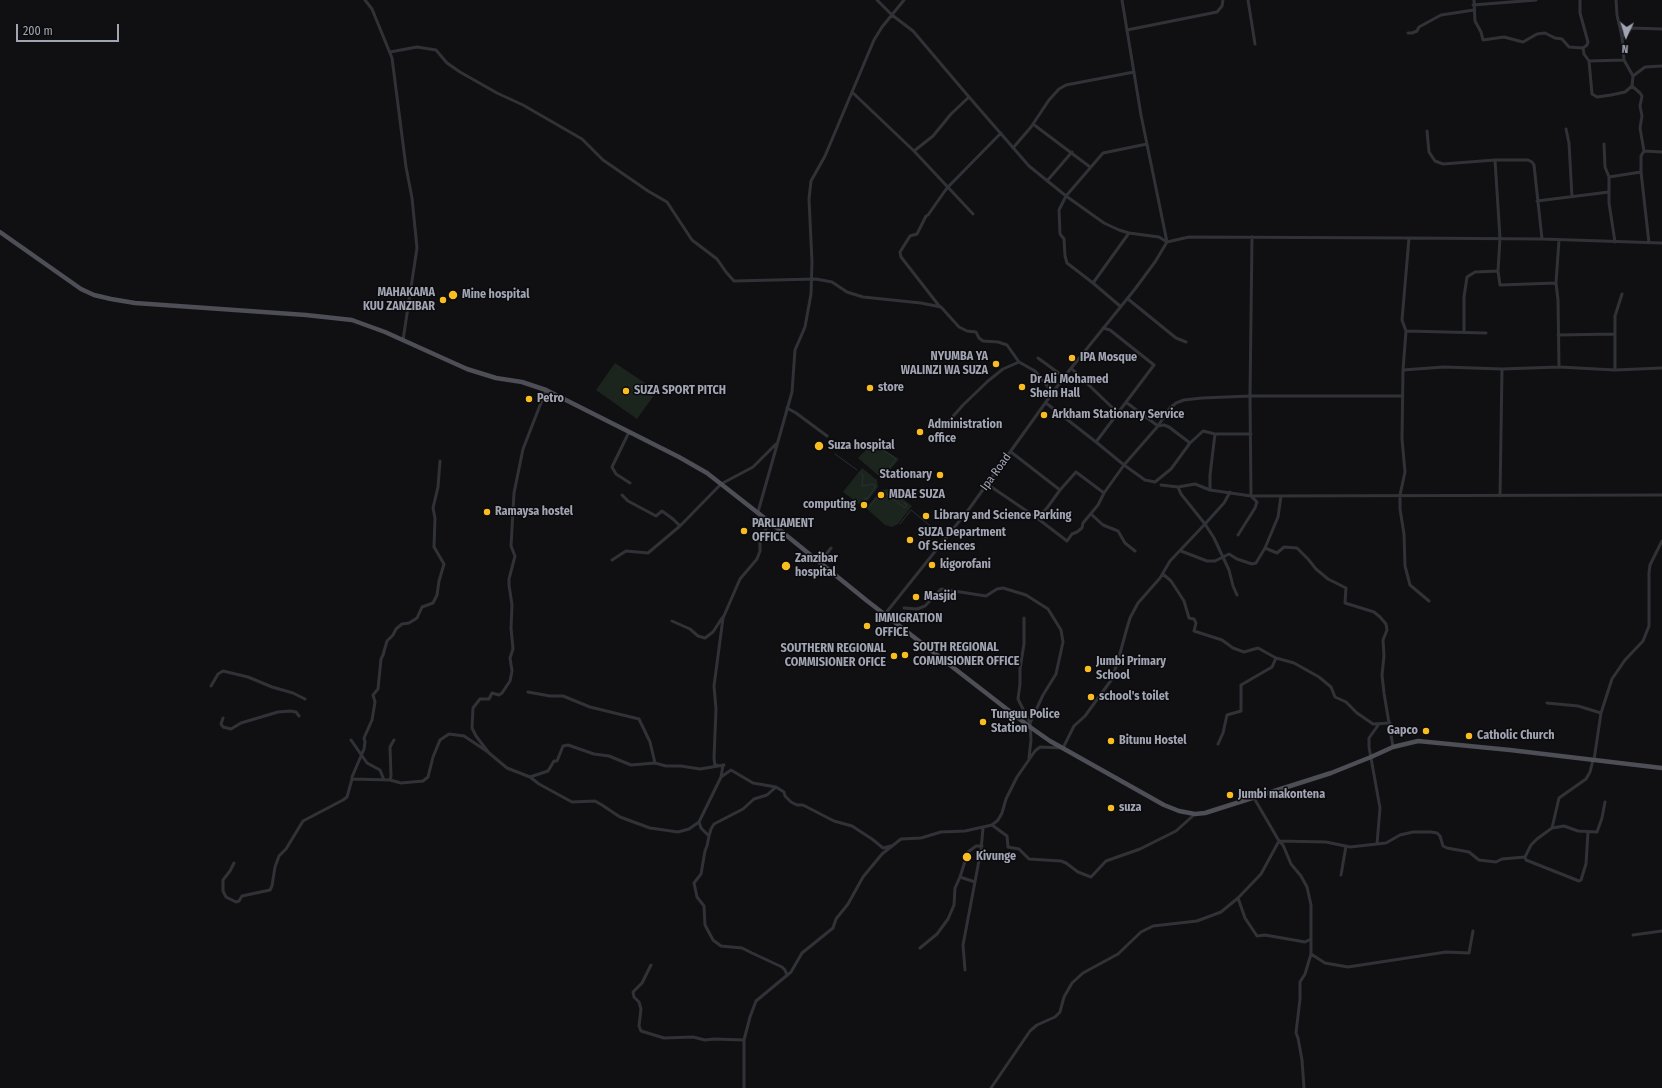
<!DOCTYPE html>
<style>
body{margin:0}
#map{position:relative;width:1662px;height:1088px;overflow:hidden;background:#101012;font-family:"Fira Sans Condensed",sans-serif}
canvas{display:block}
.north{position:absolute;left:1606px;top:16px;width:40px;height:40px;-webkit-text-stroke:3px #0b0b0d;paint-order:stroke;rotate:184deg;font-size:11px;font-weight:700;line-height:16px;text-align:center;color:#a1a5b3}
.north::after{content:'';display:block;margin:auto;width:14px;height:18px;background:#a1a5b3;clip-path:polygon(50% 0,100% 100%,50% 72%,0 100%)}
.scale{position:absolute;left:16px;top:24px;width:103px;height:18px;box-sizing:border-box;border:2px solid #a1a5b3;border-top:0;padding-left:5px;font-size:12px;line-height:14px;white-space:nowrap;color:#a1a5b3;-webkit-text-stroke:3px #0b0b0d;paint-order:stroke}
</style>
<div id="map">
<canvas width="1662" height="1088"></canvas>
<div class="north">N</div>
<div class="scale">200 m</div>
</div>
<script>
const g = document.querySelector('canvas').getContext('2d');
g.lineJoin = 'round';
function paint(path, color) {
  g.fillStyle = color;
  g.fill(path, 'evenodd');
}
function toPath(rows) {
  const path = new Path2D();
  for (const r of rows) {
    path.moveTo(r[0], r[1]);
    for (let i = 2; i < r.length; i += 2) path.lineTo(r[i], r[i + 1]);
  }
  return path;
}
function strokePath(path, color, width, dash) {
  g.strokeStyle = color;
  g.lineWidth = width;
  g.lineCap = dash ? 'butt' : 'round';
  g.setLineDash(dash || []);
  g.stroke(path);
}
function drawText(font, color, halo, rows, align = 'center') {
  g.font = font + ' "Fira Sans Condensed",sans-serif';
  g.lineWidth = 3;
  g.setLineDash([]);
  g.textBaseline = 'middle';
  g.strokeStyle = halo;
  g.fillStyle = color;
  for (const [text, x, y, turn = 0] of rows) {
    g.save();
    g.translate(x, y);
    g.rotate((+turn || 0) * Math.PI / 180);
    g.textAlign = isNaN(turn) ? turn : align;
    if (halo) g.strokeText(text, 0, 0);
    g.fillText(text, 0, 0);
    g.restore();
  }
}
paint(toPath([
 [615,363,657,391,637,419,596,390],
 [873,446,883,449,899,459,885,476,879,476,858,458,867,449],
 [862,468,877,480,878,487,863,507,843,492],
 [890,489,912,506,898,524,892,527,885,525,866,508,881,490]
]), '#1c241e');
strokePath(toPath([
 [873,447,883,450,896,459,886,472],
 [835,454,857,470],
 [860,473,863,475,862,486,874,484,875,486,875,488,868,498,864,499],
 [869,507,880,494,885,493,905,508,907,505,904,503],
 [900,524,911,510,940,534]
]), '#283037', 1);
strokePath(toPath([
 [365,0,372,9,392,58,406,167,412,198,417,248,403,340],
 [877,0,892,15,913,31,969,97],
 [1122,0,1141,115,1167,242],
 [1248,0,1255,44],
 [1474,0,1475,21,1481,32,1483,40,1504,37,1523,42,1537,34,1545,33,1555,38,1562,39,1569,47,1583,48],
 [1580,0,1580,13,1588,42,1587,45,1583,48,1584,54,1589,61,1592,94,1597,97,1611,95,1625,92,1632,86],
 [1616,0,1617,15,1622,37,1624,60,1633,76,1632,86,1640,93,1642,96,1640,106,1642,116,1640,128,1644,151,1662,152],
 [1473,5,1536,0],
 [1127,30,1217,12,1222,6,1223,0],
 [1408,33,1412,33,1417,31,1419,27,1441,15,1474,10],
 [1622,37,1631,28,1662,29],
 [390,52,417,47,436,50,447,63,460,72,497,93,523,105,582,139,603,160,648,191,667,202,692,240,717,259,726,272,734,281,816,279,832,282,847,292,863,297,921,303,941,307,959,327,967,331,976,332,979,338,983,341,998,342,1007,345,1019,362,1035,371,1053,393],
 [1589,61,1624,60],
 [1633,76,1645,67,1662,66],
 [852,92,914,151,973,214],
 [1033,124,1090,167],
 [1566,129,1569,143,1572,197],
 [1427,131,1429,152,1435,161,1443,164,1495,160,1500,238,1498,271,1500,285,1556,283],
 [1604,144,1605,167,1609,177,1609,203,1615,242],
 [1013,148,1031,127,1049,100,1059,89,1066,85,1134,72],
 [914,151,933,136,951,114,969,97,1029,166,1066,196,1104,223,1119,230,1129,233,1159,237,1167,242],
 [1644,151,1641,156,1641,172,1649,243],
 [1495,160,1528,160,1532,162,1534,165,1542,239],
 [1609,177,1641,172],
 [1047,181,1072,152],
 [1537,201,1609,192],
 [1559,240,1556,283,1558,300,1559,367],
 [1093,283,1067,263,1065,256,1064,239,1060,234,1059,210,1066,196,1103,153,1147,144],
 [1128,299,1176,338,1186,342],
 [1120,306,1093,283,1129,233],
 [940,307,901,257,900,252,910,236,917,234,926,216,928,215,947,188,1001,133],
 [1103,328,1110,330,1154,365,1096,442,1124,465,1158,426,1169,409,1176,403,1184,400,1202,398,1250,396,1252,237],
 [1406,331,1486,333],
 [1464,332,1464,297,1467,277,1475,272,1498,271],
 [1558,335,1615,334],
 [1038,358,1064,377],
 [1071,368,1119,414],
 [1403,370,1444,367,1502,369,1559,367,1615,370,1662,368],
 [1615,370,1615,316,1622,294],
 [546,390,523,449,514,493,511,546,515,556,509,579,509,585,512,605,511,628,513,649,510,658,512,671,510,681,502,693,499,695,492,693,489,699,480,699,473,708,472,728,476,736,489,753,507,768,530,777,548,771,554,761,557,761,563,746,568,745,594,754,609,756,631,765,655,763,666,766,681,766,700,769,724,765],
 [1046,403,1096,442],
 [1127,403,1158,426,1164,425,1169,427,1190,443],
 [787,408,796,413,827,436],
 [942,429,963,405,988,381,1003,369,1019,362],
 [629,432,612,467,616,474,630,483],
 [1215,434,1251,434],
 [1011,452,1060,490,1076,472,1104,493],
 [987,484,1037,518,1067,541,1072,534,1077,532,1082,528,1083,523,1098,505,1104,493,1124,465,1145,480,1155,482,1171,469,1190,443,1203,431,1215,434,1210,475,1210,490],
 [1178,487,1195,484,1210,490,1251,496,1662,495],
 [1230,492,1224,503,1205,524,1214,538,1229,570,1233,586,1237,595],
 [622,495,628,501,656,516,662,511,673,519,680,526],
 [1500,496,1502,369],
 [758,512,792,392,795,350,805,327,811,294,812,262,809,199,811,181,825,156,874,40,882,27,904,0],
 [1091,514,1103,525,1118,531,1125,543,1135,551],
 [1037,518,1047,508,1060,490],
 [1238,535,1255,508,1257,502,1251,496,1250,396,1403,396],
 [763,536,769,521],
 [1265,548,1278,517,1281,496],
 [1181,551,1207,561,1215,561,1229,554,1237,559,1252,564,1256,563,1265,548,1277,553,1284,547,1297,548,1308,559,1316,569,1328,579,1346,588,1345,603,1374,612,1380,617,1386,624,1387,630,1383,640,1384,656,1382,675,1384,693,1393,747],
 [612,560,626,551,648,553,680,526,721,484,753,467,776,444],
 [820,562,831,548],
 [1163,574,1171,581,1184,601,1189,618,1194,619,1196,623,1194,631,1222,640,1233,648,1244,652,1258,648,1276,658,1294,663,1319,677,1331,687,1335,697,1346,702,1357,713,1373,724,1390,723],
 [1429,601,1410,585,1405,566,1404,534,1400,509,1400,495,1405,472,1402,439,1403,370,1406,331,1402,320,1409,238,1542,239,1662,243],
 [904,608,917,609,925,606,941,589,986,596,997,589,1003,588,1026,595,1048,609,1061,630,1063,642,1056,674,1043,695,1030,723],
 [885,614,969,509,1064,377,1135,289,1155,262,1167,242,1189,237,1409,238],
 [1024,618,1024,644,1020,669,1020,684,1018,699,1030,723,1031,740,1029,758],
 [672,621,690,629,698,636,705,638,713,632,722,618],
 [211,686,218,674,223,671,248,677,272,687,293,693,305,699],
 [528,692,550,696,563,696,590,707,639,719,650,742,655,763],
 [1547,703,1578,706,1601,713],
 [223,718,221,724,223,727,231,729,241,723,278,712,290,711,296,712,299,716],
 [351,740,367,763,380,770,384,780],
 [1218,744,1223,733,1227,715,1241,711,1241,685,1272,667,1276,658],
 [1594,760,1601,713,1612,679,1625,660,1643,641,1649,626,1649,573,1650,565,1662,541],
 [717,765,715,766,714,758,716,709,714,686,723,618,740,579,757,559,760,551,760,542,763,536,781,531],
 [723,765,721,777,699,822,701,828,709,836,707,846,705,851,701,874,694,883,697,897,704,906,705,925,713,940,721,946,742,948,752,953,782,967,785,970,787,975],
 [352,777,364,749,365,742,364,738,372,720,375,702,373,695,378,689,381,659,383,655,387,641,393,635,396,629,402,624,409,623,417,618,422,607,433,603,437,595,439,581,444,564,434,547,435,518,433,508,438,487,440,461],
 [530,777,539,784,572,802,595,801,602,805,620,817,650,828,678,832,689,829,699,822],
 [721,777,731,770,753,783,776,787,784,792,785,796,791,802,797,805,803,805,834,821,852,826,872,839,883,848,891,846],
 [390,780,391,776,390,747,394,740],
 [1254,798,1279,841,1326,842,1350,847,1386,843,1400,835,1413,832,1431,832,1437,833,1440,836,1443,846,1447,848,1469,852,1479,860,1496,862,1502,859,1525,857,1531,845,1537,839,1552,828,1559,798,1586,779,1590,772,1593,760],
 [992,825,1007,836,1008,847,1019,849,1029,859,1061,861,1066,863,1078,872,1091,877,1106,861,1140,849,1176,831,1195,814],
 [1552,828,1564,826,1578,831,1597,832,1602,818,1605,802],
 [709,836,711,829,714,824,743,809,754,799,767,795,776,787],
 [1377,844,1380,808,1369,747,1369,738,1379,724],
 [1525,857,1526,860,1579,881,1581,880,1586,864,1588,832],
 [234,863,230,871,223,880,223,891,226,897,236,902,239,901,242,896,270,890,272,886,275,867,279,856,286,849,303,821,343,800,347,797,352,779,390,780,401,783,423,781,428,777,433,757,440,740,449,734,464,736,488,752],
 [1341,875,1346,846],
 [960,877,968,852,976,846,982,846],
 [1238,898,1245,918,1257,936,1265,935,1305,942,1311,939],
 [1633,935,1662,931],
 [920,948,937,934,948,919,954,905,955,888,960,877,975,882],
 [1311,954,1325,963,1348,967,1446,952,1469,953,1473,931],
 [651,965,642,983,633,992,634,997,639,1002,641,1009,639,1026,641,1031,664,1038,693,1037,705,1040,714,1039,744,1040],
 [965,970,963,945,981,850,983,828],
 [744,1088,744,1040,750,1017,756,1001,791,972,802,953,833,928,836,919,848,904,863,877,882,854,901,839,921,838,941,832,965,831,992,825,998,820,1002,813,1006,799,1017,777,1035,751,1040,747,1063,748,1074,726,1085,716,1112,679,1119,657,1127,628,1130,618,1138,603,1160,578,1170,561,1205,524,1181,494,1178,487,1161,485],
 [991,1088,1030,1031,1037,1025,1055,1017,1060,1012,1064,997,1072,983,1083,973,1118,954,1141,932,1153,926,1197,921,1221,912,1238,898,1261,874,1279,841,1283,845,1291,864,1301,876,1307,887,1311,905,1311,954,1305,974,1300,982,1300,999,1296,1033,1298,1038,1302,1060,1304,1088]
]), '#313237', 3);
strokePath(toPath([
 [0,232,81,289,94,295,111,299,135,303,306,315,352,320,385,332,467,369,496,378,522,382,546,390,679,457,707,473,781,531,866,600,1030,727,1050,741,1164,805,1179,811,1195,814,1205,813,1331,773,1371,757,1393,747,1418,741,1510,750,1662,768]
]), '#4d4e56', 4.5);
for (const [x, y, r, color] of [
 [453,295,5,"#f9bc21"],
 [443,300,4,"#f9bc21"],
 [1072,358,4,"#f9bc21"],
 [996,364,4,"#f9bc21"],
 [1022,387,4,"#f9bc21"],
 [870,388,4,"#f9bc21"],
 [626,391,4,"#f9bc21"],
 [529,399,4,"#f9bc21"],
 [1044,415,4,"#f9bc21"],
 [920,432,4,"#f9bc21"],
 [819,446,5,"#f9bc21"],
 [940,475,4,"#f9bc21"],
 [881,495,4,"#f9bc21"],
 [864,505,4,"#f9bc21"],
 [487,512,4,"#f9bc21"],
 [926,516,4,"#f9bc21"],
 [744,531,4,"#f9bc21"],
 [910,540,4,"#f9bc21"],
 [932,565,4,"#f9bc21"],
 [786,566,5,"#f9bc21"],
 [916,597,4,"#f9bc21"],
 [867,626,4,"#f9bc21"],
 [905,655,4,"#f9bc21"],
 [894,656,4,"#f9bc21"],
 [1088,669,4,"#f9bc21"],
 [1091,697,4,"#f9bc21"],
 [983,722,4,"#f9bc21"],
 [1426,731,4,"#f9bc21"],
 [1469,736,4,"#f9bc21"],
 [1111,741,4,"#f9bc21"],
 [1230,795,4,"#f9bc21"],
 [1111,808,4,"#f9bc21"],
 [967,857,5,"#f9bc21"]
]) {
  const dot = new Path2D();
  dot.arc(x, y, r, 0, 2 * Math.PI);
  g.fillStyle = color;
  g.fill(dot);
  strokePath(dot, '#0b0b0d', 1.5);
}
drawText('bold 12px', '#a1a5b3', '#0b0b0d', [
 ["MAHAKAMA",435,293,"right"],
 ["KUU ZANZIBAR",435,307,"right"],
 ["Mine hospital",462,295],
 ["NYUMBA YA",988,357,"right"],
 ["WALINZI WA SUZA",988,371,"right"],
 ["IPA Mosque",1080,358],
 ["Dr Ali Mohamed",1030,380],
 ["Shein Hall",1030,394],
 ["store",878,388],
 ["SUZA SPORT PITCH",634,391],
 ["Petro",537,399],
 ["Arkham Stationary Service",1052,415],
 ["Administration",928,425],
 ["office",928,439],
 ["Suza hospital",828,446],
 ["Stationary",932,475,"right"],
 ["MDAE SUZA",889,495],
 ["computing",856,505,"right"],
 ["Ramaysa hostel",495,512],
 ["Library and Science Parking",934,516],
 ["PARLIAMENT",752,524],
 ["OFFICE",752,538],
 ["SUZA Department",918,533],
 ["Of Sciences",918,547],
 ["Zanzibar",795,559],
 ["hospital",795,573],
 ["kigorofani",940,565],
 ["Masjid",924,597],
 ["IMMIGRATION",875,619],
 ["OFFICE",875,633],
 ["SOUTH REGIONAL",913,648],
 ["COMMISIONER OFFICE",913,662],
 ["SOUTHERN REGIONAL",886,649,"right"],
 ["COMMISIONER OFICE",886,663,"right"],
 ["Jumbi Primary",1096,662],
 ["School",1096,676],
 ["school's toilet",1099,697],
 ["Tunguu Police",991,715],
 ["Station",991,729],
 ["Gapco",1418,731,"right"],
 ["Catholic Church",1477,736],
 ["Bitunu Hostel",1119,741],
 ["Jumbi makontena",1238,795],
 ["suza",1119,808],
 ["Kivunge",976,857]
], 'left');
drawText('12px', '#a1a5b3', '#0b0b0d', [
 ["Ipa Road",996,472,-54]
]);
</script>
